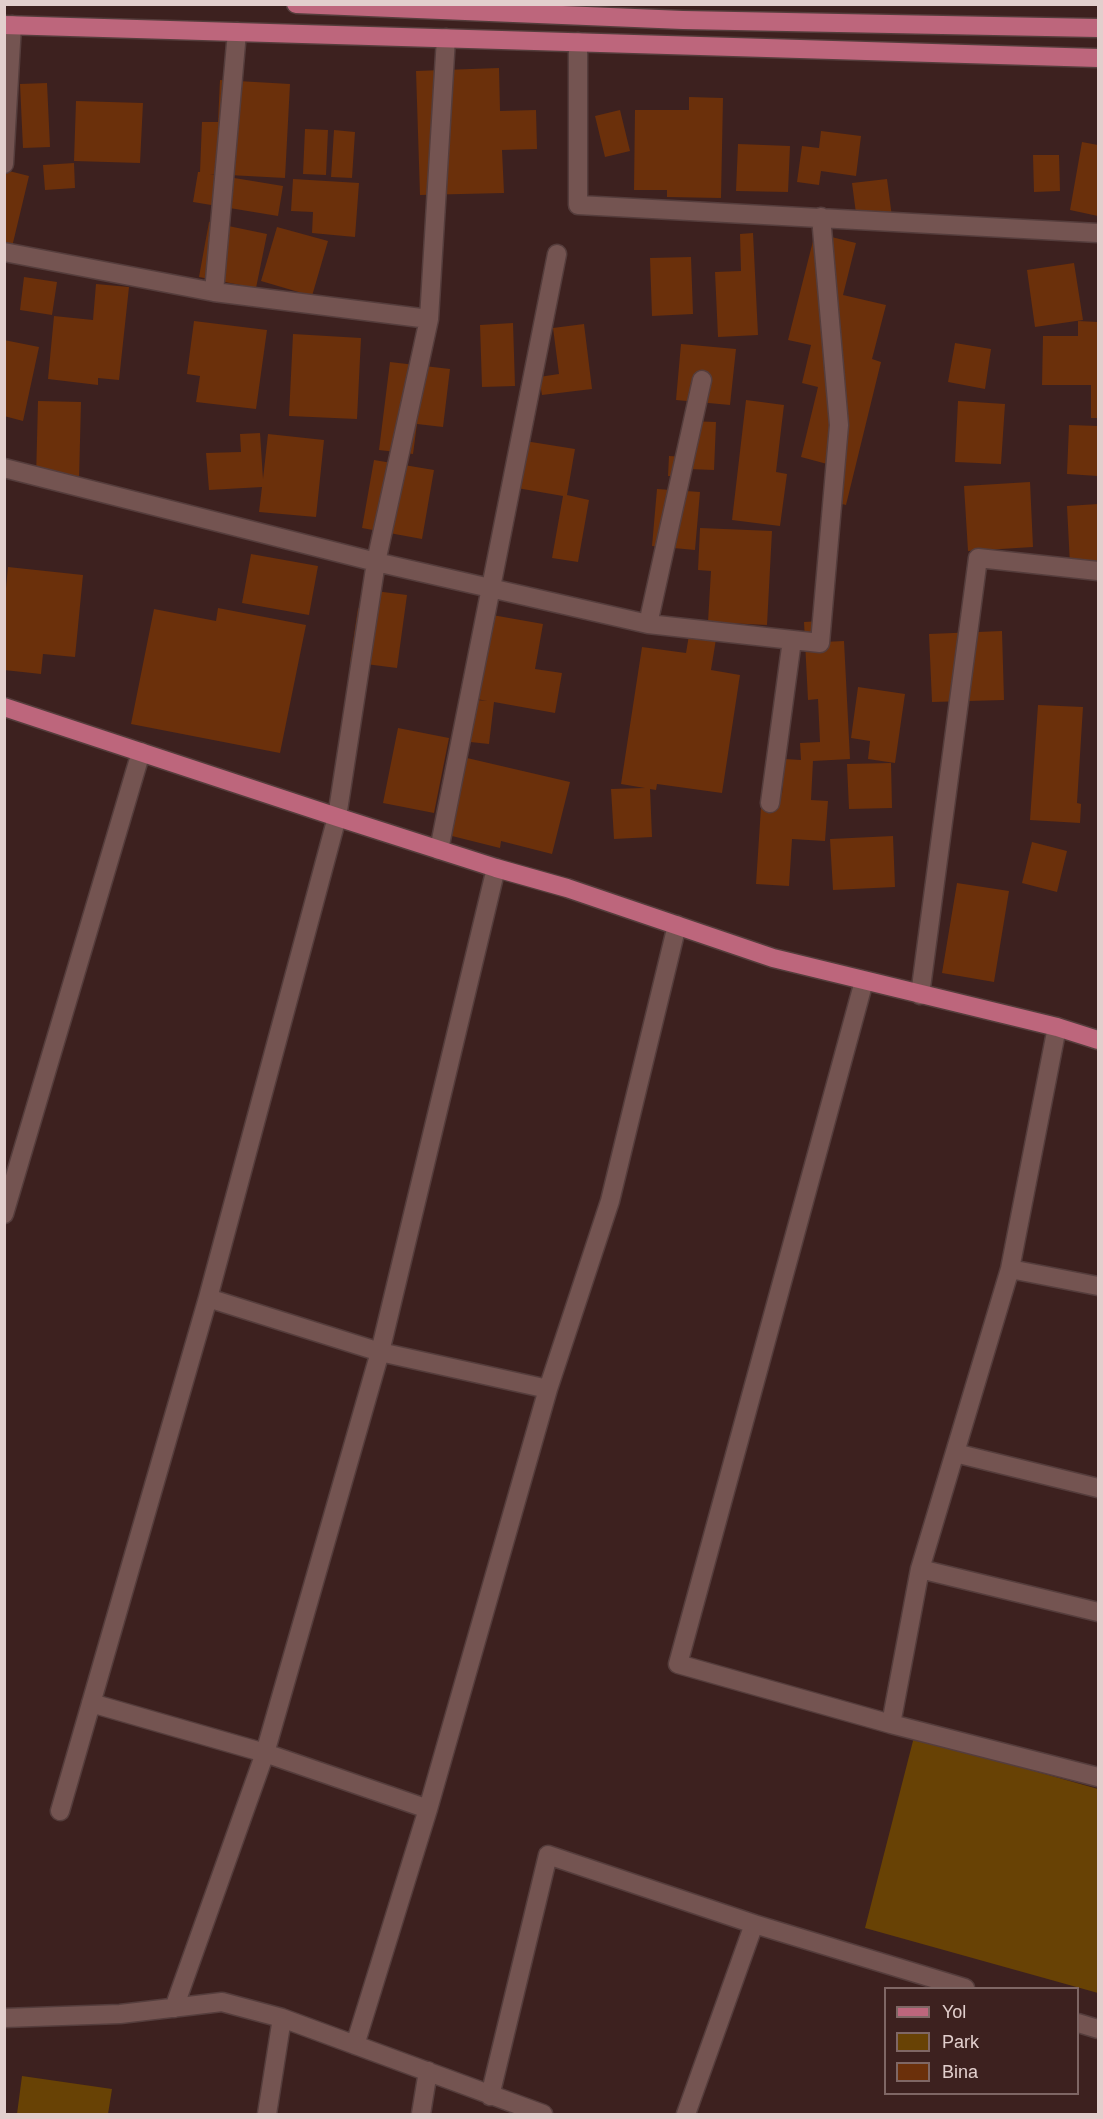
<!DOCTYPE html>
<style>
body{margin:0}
#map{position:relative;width:1103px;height:2119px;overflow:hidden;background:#3d211f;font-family:Arial,sans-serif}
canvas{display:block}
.frame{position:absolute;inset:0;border:6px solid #e2cfcd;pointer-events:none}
.legend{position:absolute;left:884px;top:1987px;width:195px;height:108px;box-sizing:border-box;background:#3d211f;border:2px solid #7f6765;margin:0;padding:8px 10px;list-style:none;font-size:18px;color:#e2cfcd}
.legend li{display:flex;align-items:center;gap:12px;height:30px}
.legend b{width:30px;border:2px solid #7f6765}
</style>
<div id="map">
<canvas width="1103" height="2119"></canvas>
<div class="frame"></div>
<ul class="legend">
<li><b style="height:8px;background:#bd667c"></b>Yol</li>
<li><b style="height:16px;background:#684205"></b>Park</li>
<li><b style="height:16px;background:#6b300b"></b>Bina</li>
</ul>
</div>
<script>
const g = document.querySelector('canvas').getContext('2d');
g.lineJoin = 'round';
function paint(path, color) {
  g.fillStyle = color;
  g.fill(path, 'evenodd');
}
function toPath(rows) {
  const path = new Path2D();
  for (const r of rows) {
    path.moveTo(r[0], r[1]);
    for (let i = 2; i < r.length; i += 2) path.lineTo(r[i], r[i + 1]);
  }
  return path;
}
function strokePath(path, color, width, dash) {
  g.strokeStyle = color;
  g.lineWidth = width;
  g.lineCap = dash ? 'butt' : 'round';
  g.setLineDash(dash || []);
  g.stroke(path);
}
paint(toPath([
 [914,1737,1098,1789,1098,1993,865,1928],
 [22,2076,112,2089,108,2114,17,2114]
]), '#684205');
paint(toPath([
 [499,68,500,111,536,110,537,149,502,150,504,193,420,195,416,71],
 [220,80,290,84,285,178,210,174,283,186,278,216,193,202,198,172,200,172,202,122,218,122],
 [47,83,50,147,23,148,20,84],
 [689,97,723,98,721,198,667,197,667,190,634,190,635,110,689,110],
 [76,101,143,103,140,163,74,161],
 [620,110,630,151,605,157,595,116],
 [305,129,328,130,326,175,303,174],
 [334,130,355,132,352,178,331,177],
 [821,131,861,136,856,176,821,171,819,185,797,182,802,146,819,148],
 [1082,142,1098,145,1098,216,1070,210],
 [738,144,790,146,788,192,736,191],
 [1033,155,1059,155,1060,191,1034,192],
 [74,163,75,188,45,190,43,165],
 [5,170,29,176,12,247,5,245],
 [293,179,359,183,355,237,312,233,313,212,291,211],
 [887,179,892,217,857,221,852,183],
 [209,222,267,234,256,288,199,277],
 [277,227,328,241,312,296,261,281],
 [753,233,758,335,718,337,715,272,741,271,740,234],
 [815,233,856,243,843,295,886,305,872,359,881,362,846,505,834,502,842,468,801,457,818,387,802,383,811,345,788,340],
 [691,257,693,314,652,316,650,258],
 [1074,263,1083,320,1035,327,1027,270],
 [24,277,57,282,52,315,20,310],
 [96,284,129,287,119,380,98,378,98,385,48,379,54,316,93,320],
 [194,321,267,330,256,409,196,402,200,376,187,374],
 [1078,321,1098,322,1098,418,1091,418,1091,385,1042,385,1043,336,1078,336],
 [513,323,515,386,482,387,480,325],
 [584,324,592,389,542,395,539,377,559,374,553,328],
 [293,334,361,338,357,419,289,416],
 [4,340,39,347,23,421,4,416],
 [955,343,991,349,985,389,948,382],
 [681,344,736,349,730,405,676,400],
 [390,362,450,369,443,427,417,424,413,454,379,450],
 [746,400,784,405,776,472,787,474,780,526,732,520],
 [38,401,81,402,79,480,36,479],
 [958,401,1005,404,1001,464,955,462],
 [687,421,716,422,714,470,688,469,688,477,668,476,669,456,686,457],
 [1069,425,1098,426,1098,476,1067,474],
 [260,433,263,479,268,434,324,440,316,517,259,512,262,487,209,490,206,453,241,452,240,434],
 [525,441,575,449,567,495,589,500,578,562,552,558,563,496,517,488],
 [374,460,434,470,422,539,362,528],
 [1030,482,1033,547,968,551,964,486],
 [657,489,700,492,695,550,652,546],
 [1098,504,1098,563,1070,565,1067,506],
 [700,528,772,531,767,625,708,622,711,571,698,570],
 [251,554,318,566,309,615,242,603],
 [8,567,83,575,75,657,43,654,41,674,4,670,4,609],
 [375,591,407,595,397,668,350,662,358,608,373,610],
 [218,608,306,625,280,753,131,724,154,609,216,621],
 [481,613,543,624,535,669,562,673,555,713,494,702,489,744,461,741,465,699,487,701,467,697],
 [822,621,823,642,844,641,850,759,813,761,811,800,828,801,825,841,792,839,789,886,756,884,762,792,782,793,785,759,801,760,800,743,820,742,818,699,808,700,804,622],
 [1002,631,1004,700,932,702,929,634],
 [689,635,716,639,711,670,740,675,722,793,657,784,656,790,650,789,652,837,614,839,611,789,645,788,621,784,642,647,686,653],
 [858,687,905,694,895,763,868,759,870,741,851,738],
 [1038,705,1083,707,1077,803,1081,804,1080,823,1030,820],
 [398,728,449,738,434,813,383,803],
 [467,758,570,782,552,854,501,841,500,848,448,835],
 [891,763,892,808,849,809,847,764],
 [893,836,895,887,833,890,830,839],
 [1032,842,1067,851,1057,892,1022,883],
 [957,883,1009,891,994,982,942,973]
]), '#6b300b');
const minor = toPath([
 [578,42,578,205,1098,233],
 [4,164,12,25],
 [4,252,214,292,429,319],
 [214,292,237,32],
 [4,468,376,562,648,624,820,643,839,425,821,217],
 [648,624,702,380],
 [770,803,792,640],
 [439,850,557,254],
 [864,981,678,1664,891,1724,1098,1777],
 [920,995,978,558,1098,571],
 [4,1214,141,752],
 [1010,1269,1098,1286],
 [208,1298,380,1352,548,1389],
 [955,1453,1098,1488],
 [920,1569,1098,1612],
 [91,1703,265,1753,428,1809],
 [891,1724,920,1569,1010,1269,1057,1027],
 [60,1811,208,1298,337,817,376,562,429,319,446,38],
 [174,2008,265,1753,380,1352,496,868],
 [4,2018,120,2014,222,2002,282,2018,543,2114],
 [1078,2023,1098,2029],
 [355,2045,428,1809,548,1389,610,1201,677,925],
 [490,2096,548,1855,754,1924,965,1988],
 [267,2114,282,2018],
 [421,2114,428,2071],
 [686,2114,754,1924]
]);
const major = toPath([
 [296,4,683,20,1098,28],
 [4,25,1098,58],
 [4,707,337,817,496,868,567,888,773,958,1057,1027,1098,1040]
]);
strokePath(minor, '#553d3c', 21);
strokePath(major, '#553d3c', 21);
strokePath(minor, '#745451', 18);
strokePath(major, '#bd667c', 18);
</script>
